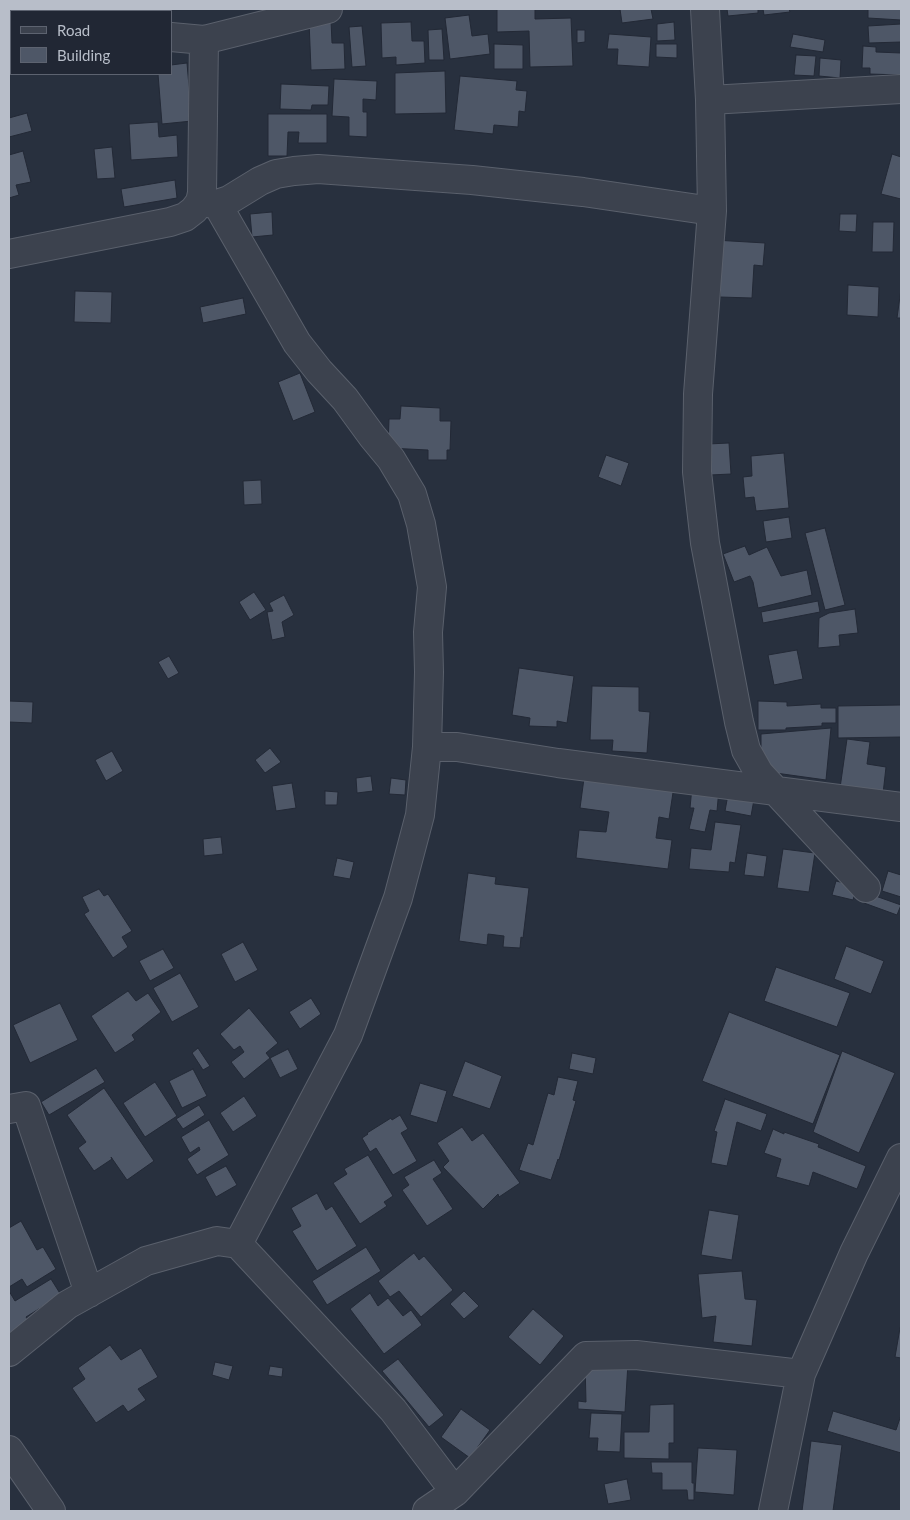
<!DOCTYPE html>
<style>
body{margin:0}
#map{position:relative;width:910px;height:1520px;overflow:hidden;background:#28303e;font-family:Lato,sans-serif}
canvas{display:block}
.frame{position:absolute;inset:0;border:10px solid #b8bec9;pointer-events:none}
.legend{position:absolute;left:10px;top:10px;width:162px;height:65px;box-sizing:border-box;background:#212734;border:1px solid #5d6370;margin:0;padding:6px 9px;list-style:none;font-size:15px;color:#b8bec9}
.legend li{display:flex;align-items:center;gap:10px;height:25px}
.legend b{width:25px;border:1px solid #5d6370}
</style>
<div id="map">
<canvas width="910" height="1520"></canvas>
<div class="frame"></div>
<ul class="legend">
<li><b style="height:6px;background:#3c424e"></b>Road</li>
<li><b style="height:14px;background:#4e5767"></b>Building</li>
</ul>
</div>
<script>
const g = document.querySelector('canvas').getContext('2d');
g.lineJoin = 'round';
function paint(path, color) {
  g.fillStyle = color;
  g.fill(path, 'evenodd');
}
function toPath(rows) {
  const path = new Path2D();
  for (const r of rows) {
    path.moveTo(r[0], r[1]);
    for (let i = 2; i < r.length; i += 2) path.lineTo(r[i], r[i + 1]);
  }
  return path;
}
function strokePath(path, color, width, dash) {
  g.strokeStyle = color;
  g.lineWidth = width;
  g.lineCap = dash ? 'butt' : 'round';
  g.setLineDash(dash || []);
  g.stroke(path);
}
const building = toPath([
 [497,9,535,9,535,19,571,18,573,66,530,67,529,31,497,32,497,9],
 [620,9,651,9,653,19,622,23,620,9],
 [727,9,758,9,758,13,728,16,727,9],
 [763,9,789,9,790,12,764,15,763,9],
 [868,9,901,9,901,20,868,18,868,9],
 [469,15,472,36,488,34,490,54,450,59,445,18,469,15],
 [331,20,332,43,344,43,345,69,311,70,309,21,331,20],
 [411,22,412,41,424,41,425,63,396,65,396,57,382,58,381,23,411,22],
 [674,22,675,40,657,41,657,24,674,22],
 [901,24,901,42,869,43,868,26,901,24],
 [9,25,11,26,11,55,9,55,9,25],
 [362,26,366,66,352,67,349,27,362,26],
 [442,29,444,60,429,60,428,30,442,29],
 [577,30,585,30,585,42,577,43,577,30],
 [609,34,651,37,649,67,617,65,618,49,607,49,609,34],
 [793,34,825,40,823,52,790,47,793,34],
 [494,44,523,45,523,69,494,69,494,44],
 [656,44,677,44,677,58,656,57,656,44],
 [863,46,876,47,876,52,901,53,901,75,870,74,870,68,862,68,863,46],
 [796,55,816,56,814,76,794,75,796,55],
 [820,58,841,60,840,78,819,76,820,58],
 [187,63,192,121,162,124,158,74,171,74,171,65,187,63],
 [445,71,446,113,395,114,395,73,445,71],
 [460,76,517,81,516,90,527,91,525,112,519,111,518,127,494,125,493,134,454,130,460,76],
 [334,79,377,81,376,100,363,99,363,112,367,112,367,137,349,136,349,117,332,116,334,79],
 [281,84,329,86,328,105,312,105,311,110,280,109,281,84],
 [27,113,32,131,9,137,9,118,27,113],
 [268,114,327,114,327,143,298,143,299,132,288,132,287,156,268,156,268,114],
 [158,122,159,137,177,135,178,157,131,160,129,124,158,122],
 [112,147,115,178,97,179,94,149,112,147],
 [23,151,31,182,16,185,19,195,9,198,9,155,23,151],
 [892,154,901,157,901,199,881,194,892,154],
 [175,180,177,198,124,207,121,189,175,180],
 [272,212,273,235,252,237,250,214,272,212],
 [840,214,857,214,856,232,839,231,840,214],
 [873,222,894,222,893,252,872,252,873,222],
 [714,240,765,243,763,266,754,265,752,298,720,297,721,264,714,240],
 [848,285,879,287,878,317,847,315,848,285],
 [901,289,901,318,897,318,901,289],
 [75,291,112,292,111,323,74,322,75,291],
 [243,298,246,314,203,323,200,307,243,298],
 [300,373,315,412,293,421,278,382,300,373],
 [401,406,440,408,440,421,451,421,450,450,447,450,447,460,428,460,428,450,388,448,389,419,400,419,401,406],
 [729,443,731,474,710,475,708,444,729,443],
 [784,453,789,508,756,511,754,497,745,498,743,477,752,476,751,456,784,453],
 [606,455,629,463,621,486,598,477,606,455],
 [261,480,262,504,244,505,243,481,261,480],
 [789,517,792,538,766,542,763,521,789,517],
 [825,528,845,605,825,610,805,533,825,528],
 [745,546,749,555,767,547,781,576,807,570,812,595,758,608,753,582,750,576,734,582,723,554,745,546],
 [254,592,266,610,250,620,239,602,254,592],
 [284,595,294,615,282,622,285,637,272,640,267,612,273,611,269,603,284,595],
 [818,601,820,612,763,623,761,612,818,601],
 [855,609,858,633,839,635,840,646,818,648,819,618,829,613,855,609],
 [797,650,803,679,774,685,768,655,797,650],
 [169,656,179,673,168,679,158,662,169,656],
 [519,668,574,676,567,723,557,721,557,727,529,726,530,718,512,715,519,668],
 [592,686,639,687,639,711,650,712,647,753,612,751,613,740,590,740,592,686],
 [9,701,33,702,32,723,9,722,9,701],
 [758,701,787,702,787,706,821,704,821,708,836,708,836,723,822,723,822,726,786,728,786,730,758,730,758,701],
 [901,705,901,737,838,738,838,706,901,705],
 [831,728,826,780,761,771,761,734,831,728],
 [847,739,870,742,867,764,886,767,883,794,840,788,847,739],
 [270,748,281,762,265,773,255,760,270,748],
 [112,751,123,771,106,781,95,760,112,751],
 [585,771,674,786,669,819,659,817,656,838,672,840,668,869,576,858,579,830,606,832,609,812,580,808,585,771],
 [371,776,373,791,357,793,356,778,371,776],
 [391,778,406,780,405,795,389,794,391,778],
 [292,783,296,808,276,811,272,786,292,783],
 [692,787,719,789,717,811,710,810,705,832,689,829,694,808,690,808,692,787],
 [729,789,755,794,751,816,725,811,729,789],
 [325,791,338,792,337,805,325,805,325,791],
 [715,822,741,825,735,863,730,862,729,872,689,869,691,848,711,850,715,822],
 [221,837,223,854,204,856,203,839,221,837],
 [783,849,815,853,809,892,777,888,783,849],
 [747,853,767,856,764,877,744,875,747,853],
 [337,858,354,862,350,879,333,876,337,858],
 [888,871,901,875,901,897,882,891,888,871],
 [468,873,496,877,495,884,529,888,523,938,521,937,520,948,503,947,504,936,488,934,487,945,459,941,468,873],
 [836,881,857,886,853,900,832,895,836,881],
 [99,889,104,896,108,894,132,931,122,937,128,947,113,958,84,914,89,911,82,897,99,889],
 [867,893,901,905,897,915,864,903,867,893],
 [243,942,258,970,235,982,221,954,243,942],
 [846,946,884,961,871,994,834,979,846,946],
 [163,949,174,968,150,981,139,961,163,949],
 [776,967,850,993,837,1027,764,1001,776,967],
 [180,973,199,1007,172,1022,153,988,180,973],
 [128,991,136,1001,148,993,161,1012,132,1035,135,1040,115,1053,91,1016,128,991],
 [311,998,321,1014,300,1029,289,1012,311,998],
 [60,1003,78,1040,30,1063,13,1025,60,1003],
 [249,1008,278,1043,266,1053,270,1058,244,1079,231,1062,244,1052,240,1046,234,1050,220,1034,249,1008],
 [729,1012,840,1055,813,1124,702,1081,729,1012],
 [198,1048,210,1066,203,1070,192,1053,198,1048],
 [288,1049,298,1069,280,1078,270,1058,288,1049],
 [842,1051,895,1073,859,1153,813,1132,842,1051],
 [572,1053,596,1058,593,1074,569,1069,572,1053],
 [465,1061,502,1076,490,1109,452,1096,465,1061],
 [96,1068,105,1082,49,1115,41,1102,96,1068],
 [193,1069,207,1096,182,1108,169,1081,193,1069],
 [558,1077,578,1081,573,1100,576,1101,559,1160,558,1159,551,1180,519,1170,528,1143,533,1145,548,1093,554,1095,558,1077],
 [155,1082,177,1116,145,1137,123,1103,155,1082],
 [420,1083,447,1091,437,1123,410,1115,420,1083],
 [104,1088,154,1161,127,1180,111,1157,112,1159,94,1171,78,1148,86,1142,67,1115,104,1088],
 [244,1096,257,1116,233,1132,220,1113,244,1096],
 [725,1099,767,1114,761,1131,737,1122,727,1166,711,1163,717,1132,714,1131,725,1099],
 [199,1105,205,1115,183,1129,176,1119,199,1105],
 [400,1115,408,1129,401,1133,417,1161,393,1175,376,1148,370,1152,362,1138,368,1134,367,1133,391,1118,392,1120,400,1115],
 [209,1120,229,1155,197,1175,187,1159,200,1150,199,1147,190,1153,181,1137,209,1120],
 [462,1127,472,1141,483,1133,520,1183,499,1197,498,1194,483,1209,443,1167,449,1161,437,1143,462,1127],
 [773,1129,784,1134,784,1132,819,1144,818,1147,866,1166,857,1189,813,1172,809,1186,776,1177,781,1159,764,1153,773,1129],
 [368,1155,393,1196,384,1202,387,1206,360,1224,333,1183,347,1174,344,1169,368,1155],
 [434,1160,442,1173,433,1179,453,1209,427,1226,402,1190,409,1185,404,1177,434,1160],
 [226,1166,237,1185,216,1197,205,1177,226,1166],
 [317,1193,326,1210,332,1206,357,1246,317,1271,292,1231,301,1226,291,1208,317,1193],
 [709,1210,739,1215,732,1260,701,1255,709,1210],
 [21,1221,37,1250,43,1247,56,1269,27,1287,22,1279,9,1287,9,1228,21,1221],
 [366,1247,381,1271,327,1305,312,1281,366,1247],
 [414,1253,419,1260,424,1256,453,1290,421,1317,399,1291,390,1297,378,1281,414,1253],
 [742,1271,745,1299,757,1300,752,1346,713,1342,716,1316,702,1318,698,1274,742,1271],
 [51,1279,61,1295,26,1317,30,1323,9,1338,9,1291,15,1301,51,1279],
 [464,1291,479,1306,464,1319,450,1304,464,1291],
 [370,1293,378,1306,388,1298,403,1316,411,1310,422,1325,384,1354,350,1309,370,1293],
 [533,1309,564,1336,540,1365,508,1337,533,1309],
 [900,1328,901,1328,901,1358,895,1357,900,1328],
 [110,1345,121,1360,141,1348,158,1377,138,1389,146,1400,128,1412,123,1405,96,1423,72,1388,85,1379,78,1368,110,1345],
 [398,1359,444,1415,429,1427,382,1371,398,1359],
 [215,1362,233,1366,229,1380,212,1375,215,1362],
 [585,1362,628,1363,625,1412,578,1409,578,1401,586,1402,585,1362],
 [270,1366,283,1368,282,1377,268,1375,270,1366],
 [674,1404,674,1443,669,1443,669,1459,624,1458,624,1432,649,1432,650,1405,674,1404],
 [461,1409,490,1430,470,1458,441,1437,461,1409],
 [833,1411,896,1430,901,1415,901,1453,827,1431,833,1411],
 [591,1413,622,1414,620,1452,597,1451,598,1438,589,1438,591,1413],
 [811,1441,842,1445,833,1511,802,1511,811,1441],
 [698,1448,737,1450,734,1495,695,1492,698,1448],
 [651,1462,692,1462,692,1483,694,1483,694,1500,688,1500,687,1490,662,1490,662,1473,652,1473,651,1462],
 [627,1479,631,1500,608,1504,604,1484,627,1479]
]);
paint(building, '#4e5767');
strokePath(building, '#232936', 1);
const minor = toPath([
 [46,9,49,11],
 [705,9,710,100,712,211,698,394,697,472,705,543,739,722,746,750,759,773,866,888],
 [171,37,204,40,328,9],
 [710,100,901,89],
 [200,202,217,204,229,200,260,181,276,174,294,171,318,169,472,180,583,192,712,211],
 [217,204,297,343,319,371,345,399,372,436,391,459,412,494,421,524,432,587,428,632,429,672,427,747,420,815,398,898,348,1035,238,1244],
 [9,254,170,222,185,217,194,210,200,202,202,193,204,40],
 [427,747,457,747,558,763,901,807],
 [9,1109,26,1106,89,1293],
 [9,1352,67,1305,146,1261,217,1241,238,1244,393,1410,455,1492],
 [9,1450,51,1511],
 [427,1511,455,1492,586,1356,636,1355,801,1374],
 [773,1511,801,1374,854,1253,901,1158]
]);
strokePath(minor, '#5a606c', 30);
strokePath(minor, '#3c424e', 28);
</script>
